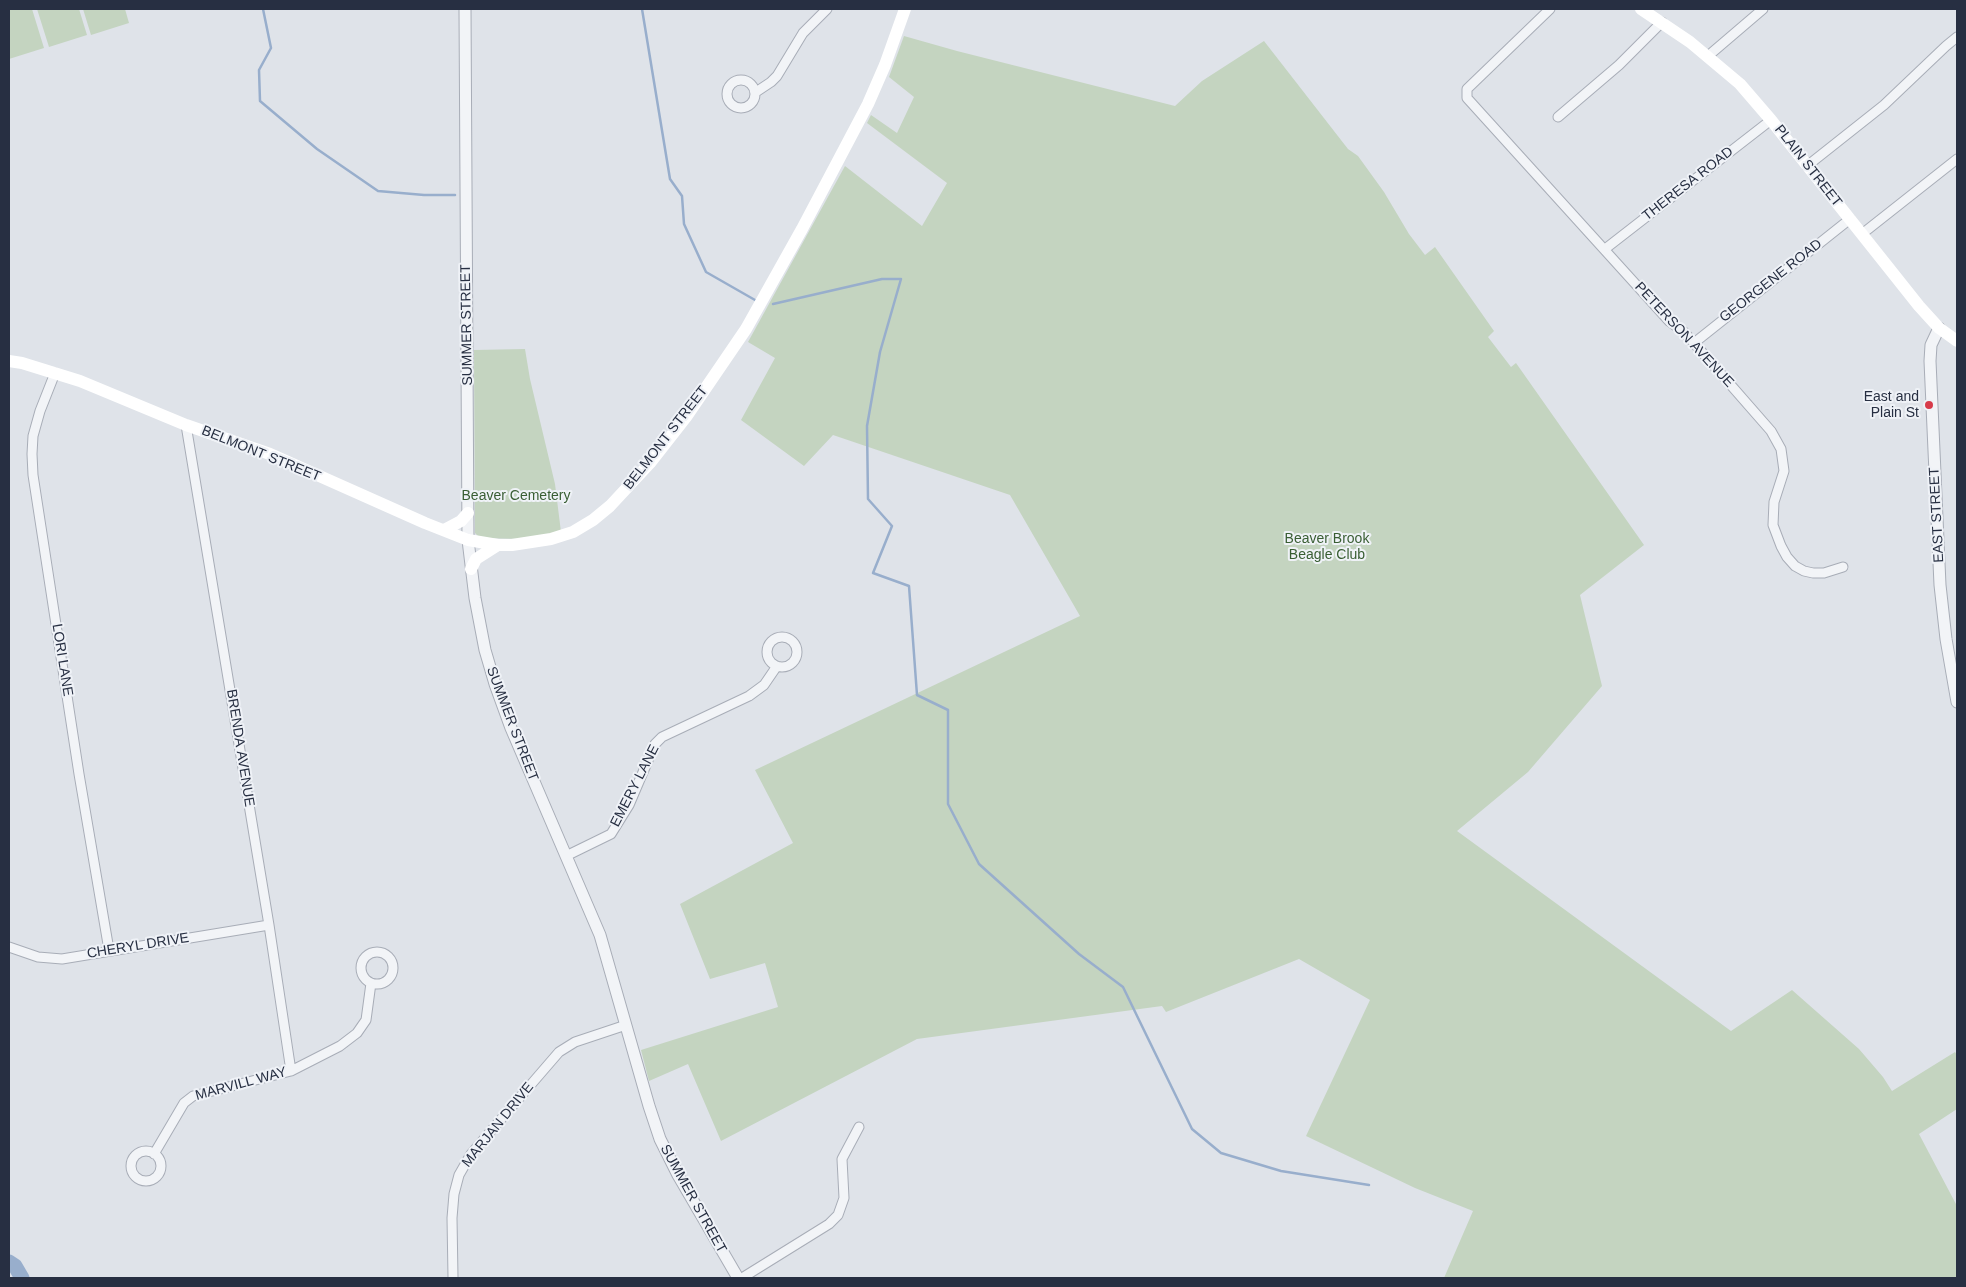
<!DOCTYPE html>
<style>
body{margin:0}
#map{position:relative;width:1966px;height:1287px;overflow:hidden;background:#dfe3e9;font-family:Helvetica,sans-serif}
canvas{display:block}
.frame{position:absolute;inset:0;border:10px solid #272f42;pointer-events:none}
</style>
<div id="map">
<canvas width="1966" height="1287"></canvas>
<div class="frame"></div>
</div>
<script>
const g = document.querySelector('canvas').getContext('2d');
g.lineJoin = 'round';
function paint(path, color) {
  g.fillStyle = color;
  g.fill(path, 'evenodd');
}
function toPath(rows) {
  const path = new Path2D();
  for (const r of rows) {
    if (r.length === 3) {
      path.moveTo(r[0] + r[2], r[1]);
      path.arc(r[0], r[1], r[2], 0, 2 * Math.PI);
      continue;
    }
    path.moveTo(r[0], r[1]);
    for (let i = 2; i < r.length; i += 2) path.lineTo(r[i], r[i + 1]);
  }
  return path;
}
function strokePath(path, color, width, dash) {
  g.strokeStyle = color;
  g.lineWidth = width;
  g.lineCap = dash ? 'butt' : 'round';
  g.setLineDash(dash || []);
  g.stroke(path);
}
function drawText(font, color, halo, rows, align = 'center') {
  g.font = font + ' Helvetica,sans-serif';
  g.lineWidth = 4;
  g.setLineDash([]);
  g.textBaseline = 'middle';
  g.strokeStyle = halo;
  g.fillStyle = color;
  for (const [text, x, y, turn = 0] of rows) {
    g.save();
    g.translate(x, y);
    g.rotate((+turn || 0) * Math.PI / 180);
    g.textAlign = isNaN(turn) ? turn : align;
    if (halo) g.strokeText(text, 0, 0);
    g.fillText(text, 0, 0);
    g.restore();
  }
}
paint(toPath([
 [9,9,32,9,44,48,9,59],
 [37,9,79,9,87,35,49,47],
 [83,9,125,9,129,23,91,35],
 [904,36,957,51,1175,106,1202,81,1264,41,1348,149,1358,156,1384,192,1409,234,1425,255,1435,247,1494,331,1488,337,1511,367,1516,363,1644,545,1580,595,1602,686,1528,772,1457,831,1731,1031,1792,990,1859,1049,1883,1077,1892,1091,1955,1052,1957,1055,1957,1109,1919,1134,1957,1206,1957,1278,1444,1278,1473,1211,1415,1188,1306,1136,1370,1000,1299,959,1166,1012,1162,1006,917,1039,721,1141,688,1064,649,1081,641,1050,778,1007,765,963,710,979,680,904,793,843,755,770,1080,616,1010,495,833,435,804,466,741,420,775,358,748,342,845,166,922,226,947,183,867,123,871,115,897,133,914,97,889,77],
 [525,349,530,379,555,484,561,532,523,539,480,538,475,533,474,350]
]), '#c4d4c0');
strokePath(toPath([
 [263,9,271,48,259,70,260,101,317,149,378,191,424,195,455,195],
 [642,9,670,179,682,196,684,224,706,272,755,300],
 [773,304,882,279,901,279,880,352,867,426,868,499,892,526,873,573,909,586,917,695,948,710,948,804,979,864,1079,954,1123,987,1192,1129,1221,1153,1281,1171,1369,1185]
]), '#98aecc', 2.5);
strokePath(toPath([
 [9,1262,15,1266,22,1278]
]), '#98aecc', 15);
const minor = toPath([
 [1550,9,1467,89,1467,98,1669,321,1684,332,1694,343,1771,431,1781,449,1784,471,1774,502,1773,525,1781,546,1787,557,1795,566,1804,571,1813,573,1824,573,1843,567],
 [1708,56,1763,9],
 [741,94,14],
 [756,92,771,82,777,76,803,33,827,9],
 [1558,117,1619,65,1662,22],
 [1807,166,1884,105,1946,46,1957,37],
 [1862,234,1957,159],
 [1605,249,1771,120],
 [1694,343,1850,219],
 [55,373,40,411,33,436,32,454,33,475,79,774,109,950],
 [186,425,269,925,291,1071],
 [782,652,15],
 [566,856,611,834,629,805,655,744,662,737,749,696,764,685,777,666],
 [9,947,38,957,62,959,269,925],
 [377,968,16],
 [146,1166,15],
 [154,1154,184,1103,193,1096,291,1071,340,1046,357,1033,366,1020,371,983],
 [453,1277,452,1218,454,1194,459,1175,471,1154,559,1052,575,1042,626,1025],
 [742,1278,829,1224,838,1215,844,1198,842,1159,859,1127]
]);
const tertiary = toPath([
 [465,9,468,540,475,598,485,650,495,684,511,728,600,935,649,1106,660,1139,678,1175,738,1278],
 [1939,328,1931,345,1930,361,1940,585,1946,639,1957,702]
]);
strokePath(minor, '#a8adb7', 11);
strokePath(tertiary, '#a8adb7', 13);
strokePath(minor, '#f2f4f7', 9);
strokePath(tertiary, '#f2f4f7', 11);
strokePath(toPath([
 [1641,9,1690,42,1740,84,1771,120,1919,306,1939,328,1957,341],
 [9,361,22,363,80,381,186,425,270,454,425,523,468,540,498,545,512,545,551,539,573,532,593,520,610,506,650,463,686,417,746,329,802,229,868,104,885,65,905,9],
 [444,530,461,521,468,513],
 [471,569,476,559,498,545]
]), '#fff', 12);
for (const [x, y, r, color] of [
 [1929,405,5,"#d73b4a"]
]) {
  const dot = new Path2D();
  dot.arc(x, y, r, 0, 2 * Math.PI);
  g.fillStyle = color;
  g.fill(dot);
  strokePath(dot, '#eff2f7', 2);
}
drawText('14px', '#272f42', '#eff2f7', [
 ["PLAIN STREET",1808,166,52],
 ["THERESA ROAD",1688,184,-38],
 ["GEORGENE ROAD",1771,281,-38],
 ["SUMMER STREET",467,325,-91],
 ["PETERSON AVENUE",1684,335,47],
 ["BELMONT STREET",666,438,-52],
 ["BELMONT STREET",261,454,22],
 ["EAST STREET",1937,515,-93],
 ["LORI LANE",62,660,81],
 ["SUMMER STREET",512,724,69],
 ["BRENDA AVENUE",240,748,81],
 ["EMERY LANE",635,786,-63],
 ["CHERYL DRIVE",138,946,-9],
 ["MARVILL WAY",241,1084,-15],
 ["MARJAN DRIVE",498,1125,-51],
 ["SUMMER STREET",693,1199,61]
]);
drawText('14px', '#272f42', '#eff2f7', [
 ["East and",1919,397],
 ["Plain St",1919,413]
], 'right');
drawText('14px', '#395e33', '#eff2f7', [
 ["Beaver Cemetery",516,496],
 ["Beaver Brook",1327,539],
 ["Beagle Club",1327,555]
]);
</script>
